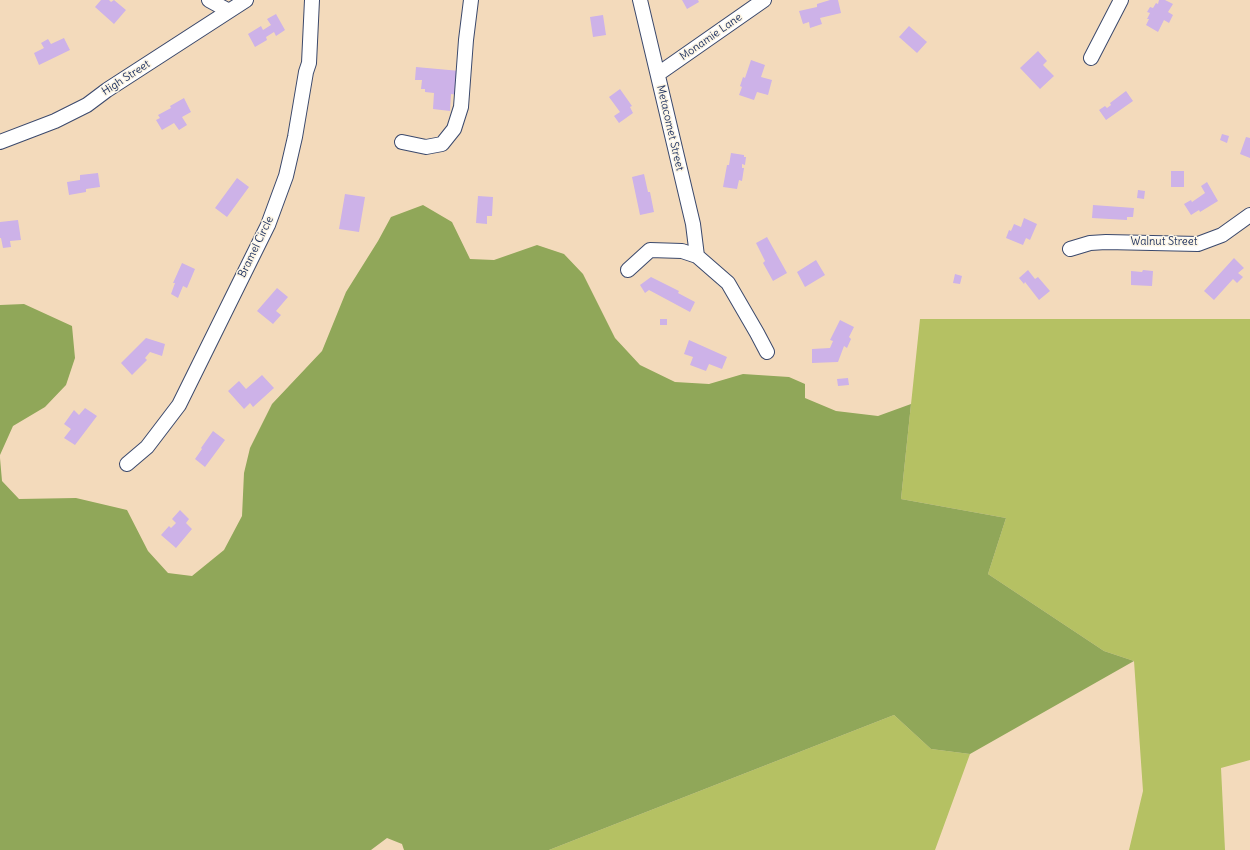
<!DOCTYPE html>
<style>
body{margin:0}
canvas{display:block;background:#f3dabb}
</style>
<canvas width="1250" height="850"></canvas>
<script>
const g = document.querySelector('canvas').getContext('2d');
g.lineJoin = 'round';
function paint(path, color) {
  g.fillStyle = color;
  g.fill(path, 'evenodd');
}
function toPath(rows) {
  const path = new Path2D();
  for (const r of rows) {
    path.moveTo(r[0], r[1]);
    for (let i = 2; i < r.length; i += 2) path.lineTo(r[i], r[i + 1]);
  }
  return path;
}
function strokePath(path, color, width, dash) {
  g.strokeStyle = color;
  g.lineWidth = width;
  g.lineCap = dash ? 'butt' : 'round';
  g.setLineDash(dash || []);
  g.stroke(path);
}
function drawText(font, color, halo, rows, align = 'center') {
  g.font = font + ' Delius,sans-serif';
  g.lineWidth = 3;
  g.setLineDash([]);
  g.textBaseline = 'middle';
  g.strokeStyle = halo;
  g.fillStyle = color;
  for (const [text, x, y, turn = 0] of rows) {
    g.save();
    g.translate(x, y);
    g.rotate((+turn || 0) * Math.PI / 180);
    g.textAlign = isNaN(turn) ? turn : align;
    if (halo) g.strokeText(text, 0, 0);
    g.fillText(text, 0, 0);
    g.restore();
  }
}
paint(toPath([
 [920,319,1250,319,1250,760,1221,768,1225,850,1129,850,1143,791,1134,661,1104,651,988,574,1006,518,901,499],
 [894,715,931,749,970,754,935,850,549,850]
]), '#b5c163');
paint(toPath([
 [423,205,452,222,470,259,494,260,537,245,564,254,583,274,615,338,640,365,675,382,709,384,743,374,789,377,805,384,805,398,836,411,878,416,911,404,901,499,1006,518,988,574,1104,651,1134,661,970,754,931,749,894,715,549,850,404,850,402,844,387,838,371,850,0,850,0,458,2,481,19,499,76,498,127,510,148,551,168,573,192,576,224,550,242,516,244,473,250,448,272,404,322,351,346,292,378,241,391,217],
 [24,304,72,326,75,358,66,385,45,407,13,426,0,455,0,305]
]), '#90a759');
paint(toPath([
 [101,0,109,0,111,2,114,0,126,10,114,24,95,7],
 [682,0,698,0,699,2,687,9],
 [830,0,838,0,841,13,820,18,822,24,810,28,809,22,803,24,799,11,817,7,817,4],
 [1159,0,1165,0,1173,4,1168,12,1173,15,1169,23,1164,20,1158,32,1146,25,1149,19,1147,19,1150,13,1147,12,1150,7,1153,8,1156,3,1158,4],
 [276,14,285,30,276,36,274,32,266,37,267,40,255,47,248,34,261,26,263,30,271,25,267,19],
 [603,15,606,35,593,37,590,17],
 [909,26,927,42,917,53,899,37],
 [64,38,70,50,39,65,34,53,44,48,41,43,48,39,51,44],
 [1038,51,1047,61,1043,65,1054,76,1040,89,1020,68],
 [751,60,765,65,761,77,772,80,768,95,757,92,754,100,739,95,742,87,740,86,743,77,745,78],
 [416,67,460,71,458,95,451,94,450,111,433,109,434,93,425,92,425,89,421,89,422,80,415,80],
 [620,89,632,106,630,107,633,113,619,123,614,116,620,112,609,97],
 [1126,91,1133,101,1106,120,1099,110,1105,106,1107,108,1111,105,1110,103],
 [184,98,191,112,182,117,187,125,179,130,174,123,162,130,156,120,160,118,158,115,171,108,170,106],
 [1222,134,1229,136,1227,143,1220,140],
 [1246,137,1250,138,1250,158,1240,154],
 [731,153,744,155,744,157,746,157,745,165,742,164,742,168,744,168,742,181,739,180,737,189,723,187,727,165,729,165],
 [1171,171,1184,171,1184,187,1171,187],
 [98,173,100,187,86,189,86,192,69,195,67,182,80,180,80,175],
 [644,174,648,192,650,192,654,212,640,215,632,177],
 [237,178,249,187,227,217,215,208],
 [1207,182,1218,201,1200,212,1199,210,1191,215,1184,204,1191,200,1192,202,1205,193,1201,186],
 [1138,190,1145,191,1144,199,1137,198],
 [345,194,365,197,359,232,339,229],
 [478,196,493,197,492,216,487,216,487,224,476,223],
 [1093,205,1134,208,1133,217,1127,217,1127,220,1092,218],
 [1024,218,1037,224,1030,240,1026,238,1023,245,1006,238,1009,230,1011,231,1014,224,1021,227],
 [18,220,21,240,10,241,11,247,3,248,1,238,0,238,0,222],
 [767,237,787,273,773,281,763,263,765,261,756,243],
 [1234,258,1244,268,1238,273,1243,277,1237,283,1233,279,1214,300,1204,291],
 [816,260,825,275,805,287,797,272],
 [182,263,195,269,187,288,183,286,178,298,171,294,175,283,173,283],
 [1028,270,1035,279,1038,277,1050,291,1039,300,1025,282,1024,284,1019,278],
 [1143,270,1153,271,1152,286,1131,285,1131,271,1142,272],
 [955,274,962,276,960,284,953,283],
 [651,277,679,291,678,293,695,302,690,312,649,290,645,293,640,285],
 [277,288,288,297,276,311,281,315,273,324,257,311],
 [660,319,667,319,667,325,660,325],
 [840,320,854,327,849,337,851,339,847,348,844,346,838,362,812,363,812,349,830,348,833,341,830,340],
 [146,338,165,344,162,356,150,352,145,358,147,360,132,375,121,363],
 [689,340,727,357,722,369,709,364,706,371,690,365,693,357,684,354],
 [262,375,274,388,253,407,250,403,244,409,228,391,239,381,246,389],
 [848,378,849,385,838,386,837,379],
 [85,408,97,416,75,445,64,438,71,429,64,424,74,410,79,415],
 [213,431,225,440,205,467,195,459,202,449,201,448],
 [180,510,189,519,186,523,192,529,176,548,161,535,169,526,171,528,176,523,172,519]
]), '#cdb2e8');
const minor = toPath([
 [209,0,229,11],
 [640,0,693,224,697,256,728,283,757,333,767,352],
 [1091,58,1121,0],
 [658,74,764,0],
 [0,142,55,121,87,105,107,90,246,0],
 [402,142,426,147,442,144,454,129,461,107,466,40,471,0],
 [1070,249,1090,243,1106,242,1198,244,1222,235,1250,215],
 [628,270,650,250,682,251,697,256],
 [127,464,147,447,179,405,268,225,286,176,295,137,306,72,309,63,312,0]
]);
strokePath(minor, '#3b496c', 16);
strokePath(minor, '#fff', 14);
drawText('11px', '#1b2f5e', '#fcf5e5', [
 ["Monamie Lane",711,37,-35],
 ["High Street",126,78,-33],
 ["Metacomet Street",670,128,77],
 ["Walnut Street",1164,242],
 ["Bramel Circle",256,247,-64]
]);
</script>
